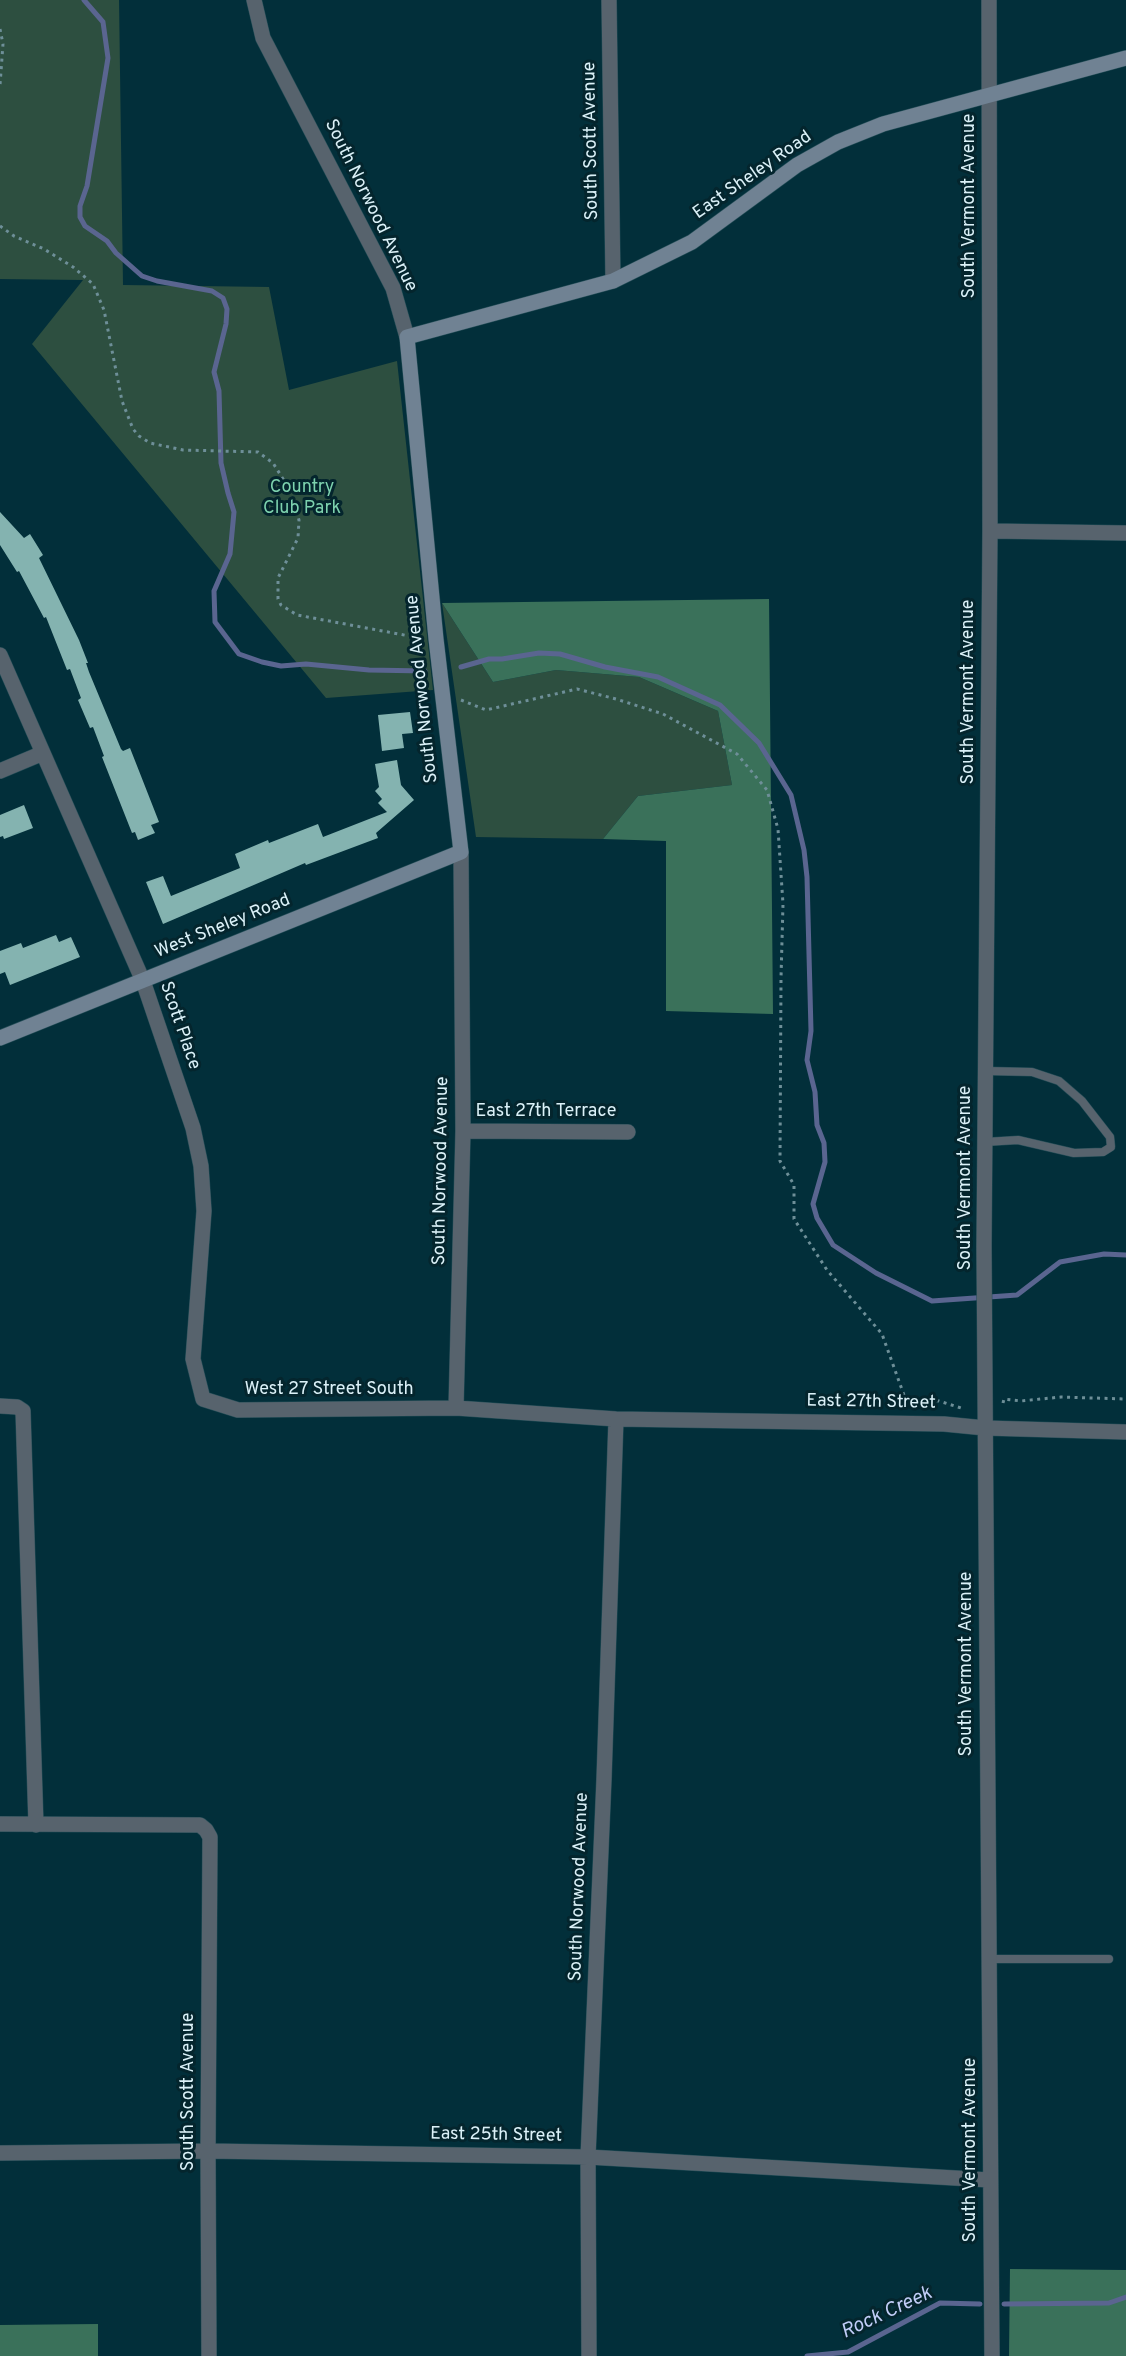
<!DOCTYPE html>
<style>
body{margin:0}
canvas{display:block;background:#022f3a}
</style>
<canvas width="1126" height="2356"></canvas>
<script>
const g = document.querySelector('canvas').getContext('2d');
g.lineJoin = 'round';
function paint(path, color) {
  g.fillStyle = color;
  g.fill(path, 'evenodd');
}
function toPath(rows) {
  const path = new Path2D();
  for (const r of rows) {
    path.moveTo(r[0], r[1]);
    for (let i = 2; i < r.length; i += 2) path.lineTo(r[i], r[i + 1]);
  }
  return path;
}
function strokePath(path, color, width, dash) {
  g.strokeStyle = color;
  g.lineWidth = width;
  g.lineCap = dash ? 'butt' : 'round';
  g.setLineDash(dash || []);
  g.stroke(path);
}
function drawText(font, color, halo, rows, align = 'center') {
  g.font = font + ' Overpass,sans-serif';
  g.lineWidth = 6;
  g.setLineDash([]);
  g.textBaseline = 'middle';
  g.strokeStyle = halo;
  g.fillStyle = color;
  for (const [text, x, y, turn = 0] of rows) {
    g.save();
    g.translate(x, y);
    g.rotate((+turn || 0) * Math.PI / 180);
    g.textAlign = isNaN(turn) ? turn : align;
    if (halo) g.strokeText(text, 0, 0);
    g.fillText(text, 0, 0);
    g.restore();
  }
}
paint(toPath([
 [0,0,119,0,123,285,269,287,289,390,397,361,433,690,326,698,32,344,83,280,0,279],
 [442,603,493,682,556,670,639,677,718,711,732,785,638,796,603,839,476,837]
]), '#2d4f40');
paint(toPath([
 [769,599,773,1014,666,1011,666,841,603,839,638,796,732,785,718,711,639,677,556,670,493,682,442,603],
 [1010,2269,1126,2270,1126,2356,1009,2356],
 [98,2324,98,2356,0,2356,0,2325]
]), '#3a715a');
strokePath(toPath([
 [84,0,103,22,108,58,87,186,80,206,80,217,85,226,107,241,116,253,142,276,157,281,212,291,223,298,227,309,226,324,214,372,219,391,221,463,228,493,234,512,230,554,214,591,215,622,239,654,262,662,281,666,306,664,369,670,425,671],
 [461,667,489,659,502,659,539,653,560,654,605,667,658,677,720,705,759,743,791,795,804,850,807,877,811,1031,807,1060,815,1092,817,1125,824,1143,825,1162,813,1204,817,1218,833,1245,876,1273,932,1301,1017,1295,1060,1262,1104,1254,1126,1255],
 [1004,2304,1109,2303,1126,2297],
 [807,2356,848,2352,940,2303,980,2304]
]), '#5a6590', 5);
paint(toPath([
 [0,512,24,538,30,534,43,555,39,558,79,640,88,663,86,663,89,672,121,749,123,751,130,748,141,776,159,822,151,825,155,833,138,840,135,832,132,833,102,757,104,756,93,727,90,728,78,700,81,698,70,669,67,670,46,617,44,618,19,571,17,572,0,545],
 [410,712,413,733,402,734,404,748,382,751,378,715],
 [397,760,401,785,414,800,376,833,378,838,306,865,305,863,163,924,146,882,163,876,171,896,240,868,235,854,268,840,269,843,318,824,323,837,387,812,378,803,382,799,375,791,379,787,375,764],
 [24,805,33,828,4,839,3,836,0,837,0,815],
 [56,935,59,942,71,937,80,957,10,985,5,972,0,974,0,951,21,943,23,948]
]), '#84b3b0');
const lane = toPath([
 [985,1142,1018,1140,1074,1153,1103,1152,1111,1147,1110,1137,1082,1101,1059,1081,1032,1072,986,1071],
 [989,1959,1109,1959]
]);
const street = toPath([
 [254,0,263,38,393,288,407,337],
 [609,0,613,281],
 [989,0,990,531,984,1246,992,2356],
 [990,531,1126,533],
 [0,655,143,981,193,1128,201,1166,204,1211,193,1359,203,1399,238,1410,456,1408,616,1419,944,1424,985,1428,1126,1432],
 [0,771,43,753],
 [463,1131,628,1132],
 [0,1406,17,1407,23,1411,36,1825],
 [456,1408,463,1131,461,852],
 [0,1824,200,1825,206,1830,210,1837,208,2151,209,2356],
 [0,2153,208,2151,588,2157,990,2180],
 [589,2356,588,2157,604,1779,616,1419]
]);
const secondary = toPath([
 [0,1038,461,852,436,639,407,337,613,281,692,242,797,165,838,142,883,124,1126,58]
]);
strokePath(lane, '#254e58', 9);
strokePath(street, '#254e58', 16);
strokePath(secondary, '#254e58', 16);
strokePath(toPath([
 [0,29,3,44,0,85],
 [0,226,14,236,44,249,73,267,93,284,104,310,122,401,133,429,139,436,150,443,183,450,258,452,273,463,290,490,299,520,298,538,278,578,278,599,281,605,297,615,420,638],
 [461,700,486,710,577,689,616,699,663,714,737,754,767,790,778,829,783,904,781,978,780,1161,794,1185,794,1219,827,1270,882,1334,905,1398,939,1401,961,1408],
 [1003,1403,1004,1399,1021,1401,1061,1397,1126,1399]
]), '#6e8f98', 3, [3, 4.5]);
strokePath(lane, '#57636d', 8);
strokePath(street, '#57636d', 15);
strokePath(secondary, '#708293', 15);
drawText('18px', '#dbf1f8', '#04252d', [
 ["South Scott Avenue",592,141,-91],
 ["East Sheley Road",753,176,-35],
 ["South Norwood Avenue",370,206,64],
 ["South Vermont Avenue",970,206,-90],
 ["South Norwood Avenue",423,689,-96],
 ["South Vermont Avenue",969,692,-90],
 ["West Sheley Road",223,927,-22],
 ["Scott Place",179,1026,71],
 ["East 27th Terrace",546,1112],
 ["South Norwood Avenue",442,1171,-89],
 ["South Vermont Avenue",966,1178,-90],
 ["West 27 Street South",329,1390],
 ["East 27th Street",871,1403,1],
 ["South Vermont Avenue",967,1664,-90],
 ["South Norwood Avenue",580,1887,-88],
 ["South Scott Avenue",189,2092,-90],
 ["East 25th Street",496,2136,1],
 ["South Vermont Avenue",971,2150,-90]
]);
drawText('18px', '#7dd2ae', '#04252d', [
 ["Country",302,488],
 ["Club Park",302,509]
]);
drawText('italic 20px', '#c1cdf7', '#04252d', [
 ["Rock Creek",887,2314,-25]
]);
</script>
